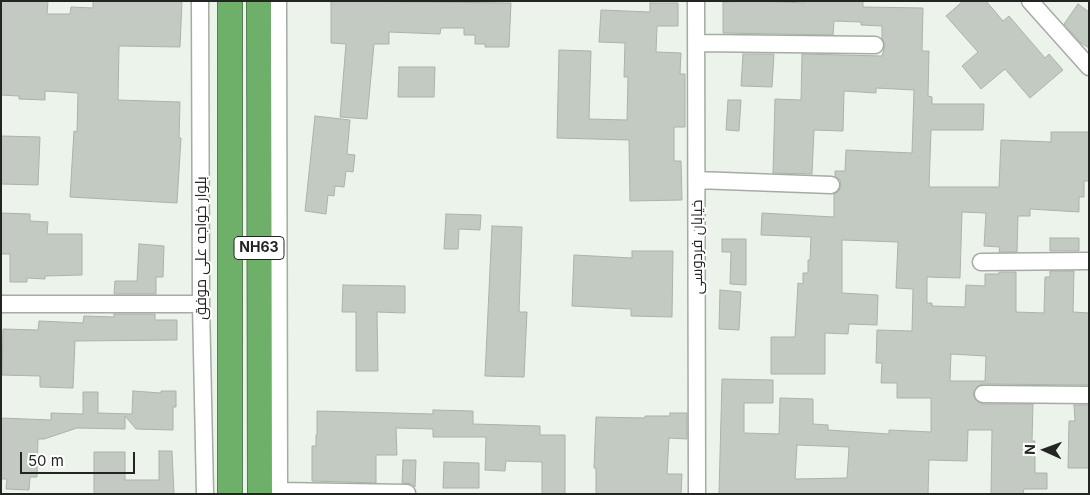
<!DOCTYPE html>
<meta charset="utf-8">
<style>
body{margin:0}
#map{position:relative;width:1090px;height:495px;overflow:hidden;background:#ebf3ea;font-family:Inter,sans-serif}
canvas{display:block}
.frame{position:absolute;inset:0;border:2px solid #222522;pointer-events:none}
.north{position:absolute;left:1020px;top:425px;width:50px;height:50px;-webkit-text-stroke:4px #fff;paint-order:stroke;rotate:272deg;font-size:14px;font-weight:700;line-height:20px;text-align:center;color:#222522}
.north::after{content:'';display:block;margin:auto;width:18px;height:22px;background:#222522;clip-path:polygon(50% 0,100% 100%,50% 72%,0 100%)}
.scale{position:absolute;left:20px;top:452px;width:115px;height:22px;box-sizing:border-box;border:2px solid #222522;border-top:0;padding-left:6px;font-size:15px;line-height:18px;white-space:nowrap;color:#222522;-webkit-text-stroke:4px #fff;paint-order:stroke}
</style>
<div id="map">
<canvas width="1090" height="495"></canvas>
<div class="frame"></div>
<div class="north">N</div>
<div class="scale">50 m</div>
</div>
<script>
const g = document.querySelector('canvas').getContext('2d');
g.lineJoin = 'round';
function paint(path, color) {
  g.fillStyle = color;
  g.fill(path, 'evenodd');
}
function toPath(rows) {
  const path = new Path2D();
  for (const r of rows) {
    path.moveTo(r[0], r[1]);
    for (let i = 2; i < r.length; i += 2) path.lineTo(r[i], r[i + 1]);
  }
  return path;
}
function strokePath(path, color, width, dash) {
  g.strokeStyle = color;
  g.lineWidth = width;
  g.lineCap = dash ? 'butt' : 'round';
  g.setLineDash(dash || []);
  g.stroke(path);
}
function drawText(font, color, halo, rows, align = 'center') {
  g.font = font + ' Inter,Cairo,sans-serif';
  g.lineWidth = 4;
  g.setLineDash([]);
  g.textBaseline = 'middle';
  g.strokeStyle = halo;
  g.fillStyle = color;
  for (const [text, x, y, turn = 0] of rows) {
    g.save();
    g.translate(x, y);
    g.rotate((+turn || 0) * Math.PI / 180);
    g.textAlign = isNaN(turn) ? turn : align;
    if (halo) g.strokeText(text, 0, 0);
    g.fillText(text, 0, 0);
    g.restore();
  }
}
const building = toPath([
 [1,1,48,1,47,14,70,14,71,7,93,8,93,1,182,1,180,47,119,46,118,100,180,102,179,138,181,138,177,203,70,197,74,131,77,132,78,93,45,91,45,100,19,99,19,96,1,95,1,1],
 [331,1,511,3,509,47,485,47,485,44,475,44,475,35,464,35,464,28,441,28,440,34,389,32,389,44,374,44,367,119,340,117,346,44,331,43,331,1],
 [756,1,805,3,805,1,863,1,863,7,923,8,922,51,929,51,928,96,932,97,932,104,984,104,983,130,931,130,929,187,999,187,1001,140,1051,142,1051,132,1089,132,1089,181,1084,181,1084,197,1079,197,1079,212,1030,209,1030,216,1018,216,1017,252,999,252,1000,247,984,246,986,213,962,212,960,278,927,277,927,303,932,303,932,306,965,307,966,285,985,286,985,274,999,274,999,272,1016,272,1016,312,1044,313,1045,277,1050,277,1050,271,1074,271,1073,312,1089,313,1089,385,983,384,978,386,973,393,975,399,982,404,1033,404,1032,441,1035,441,1035,473,1047,473,1047,489,1024,489,1023,494,991,494,992,430,968,430,967,461,929,460,928,494,719,494,722,379,773,380,773,403,744,403,744,433,779,434,780,398,813,399,813,424,828,425,828,430,889,434,889,430,931,432,931,398,897,398,897,383,881,383,882,363,876,363,877,330,912,331,913,289,896,288,898,242,842,240,842,293,878,295,877,325,849,324,848,334,825,333,825,374,771,374,771,337,795,337,798,283,803,284,803,273,808,273,808,260,810,260,811,237,761,235,762,213,834,217,834,194,839,191,841,185,840,180,835,176,835,171,845,171,846,150,912,153,914,90,876,88,876,93,844,91,843,131,814,130,812,174,773,173,775,99,801,100,802,54,882,56,885,45,882,38,882,26,861,25,861,22,834,21,833,35,723,33,723,2,756,1],
 [951,354,986,356,985,381,950,381,951,354],
 [797,445,849,447,847,478,795,479,797,445],
 [963,1,986,1,1003,21,1009,16,1045,58,1049,54,1063,70,1030,98,1005,69,981,89,962,66,978,52,946,16,963,1],
 [650,3,678,3,678,26,657,26,656,52,681,53,680,74,685,74,685,127,674,127,674,161,681,161,682,200,630,201,629,140,557,138,559,50,591,51,589,119,627,120,628,77,624,77,625,43,599,42,601,10,650,12,650,3],
 [1078,4,1089,12,1089,48,1081,43,1064,24,1078,4],
 [743,54,774,54,772,87,741,86,743,54],
 [399,67,435,67,434,97,398,97,399,67],
 [728,100,741,100,739,131,726,130,728,100],
 [315,116,350,120,347,154,355,155,353,172,346,171,344,187,335,186,334,196,328,195,326,214,305,211,315,116],
 [1,136,40,137,38,185,1,184,1,136],
 [1,213,30,214,30,221,48,222,47,234,82,234,82,275,45,276,45,279,27,278,27,282,10,282,10,254,1,254,1,213],
 [446,214,481,215,480,230,459,229,458,249,444,249,446,214],
 [492,226,522,227,519,312,527,312,524,377,485,376,492,226],
 [1050,238,1079,238,1079,251,1050,251,1050,238],
 [722,239,746,239,746,285,730,284,731,252,722,252,722,239],
 [139,244,164,246,163,277,156,277,156,294,114,294,115,281,137,281,139,244],
 [632,251,673,251,672,317,631,316,631,309,572,306,574,255,632,258,632,251],
 [343,285,405,286,405,313,377,312,378,371,356,371,356,312,342,312,343,285],
 [720,290,741,292,739,330,719,329,720,290],
 [114,314,155,314,155,320,177,320,177,340,75,341,73,388,40,387,40,376,2,375,3,329,38,330,39,321,83,323,84,316,114,317,114,314],
 [133,391,161,393,161,391,176,391,176,407,173,407,173,430,136,429,125,416,125,429,77,428,44,439,38,439,37,477,30,477,29,490,6,489,7,479,1,479,1,418,51,420,51,413,83,414,83,392,98,392,98,413,132,414,133,391],
 [1074,405,1089,405,1089,468,1068,468,1069,421,1075,421,1074,405],
 [433,410,473,411,473,424,540,426,540,435,565,435,565,494,542,494,542,462,506,461,505,471,485,470,486,437,433,437,433,429,396,428,397,455,376,455,376,483,312,481,312,446,316,446,316,435,317,435,317,411,433,414,433,410],
 [670,413,687,413,687,439,669,438,667,474,682,474,681,494,596,494,596,468,594,468,596,417,645,418,645,416,670,416,670,413],
 [159,451,172,451,174,494,94,494,94,452,125,452,125,480,159,480,159,451],
 [403,460,416,460,415,487,412,484,402,483,403,460],
 [444,462,479,463,479,488,443,488,444,462]
]);
paint(building, '#c2cac1');
strokePath(building, '#abb2aa', 1);
const minor = toPath([
 [200,1,201,304,205,494],
 [278,1,279,494],
 [696,1,697,494],
 [1030,1,1089,67],
 [697,43,875,45],
 [697,180,831,185],
 [981,262,1089,261],
 [1,304,201,304],
 [983,394,1089,395],
 [279,491,407,493]
]);
const highway = toPath([
 [259,1,260,494],
 [230,494,230,1]
]);
strokePath(minor, '#a4aca3', 19);
strokePath(highway, '#537f51', 26);
strokePath(minor, '#fff', 16);
strokePath(highway, '#6eb06a', 24);
for (const [x, y, w] of [
 [259,248,50]
]) {
  const box = new Path2D();
  box.roundRect(x - w / 2, y - 11.5, w, 23, 4);
  g.fillStyle = '#fff';
  g.fill(box);
  strokePath(box, '#222522', 1);
}
drawText('bold 14px', '#222522', null, [
 ["NH63",259,248]
]);
drawText('15px', '#222522', '#fff', [
 ["خیابان فردوسی",697,247,-90],
 ["بلوار خواجه علی موفق",201,248,-90]
]);
</script>
